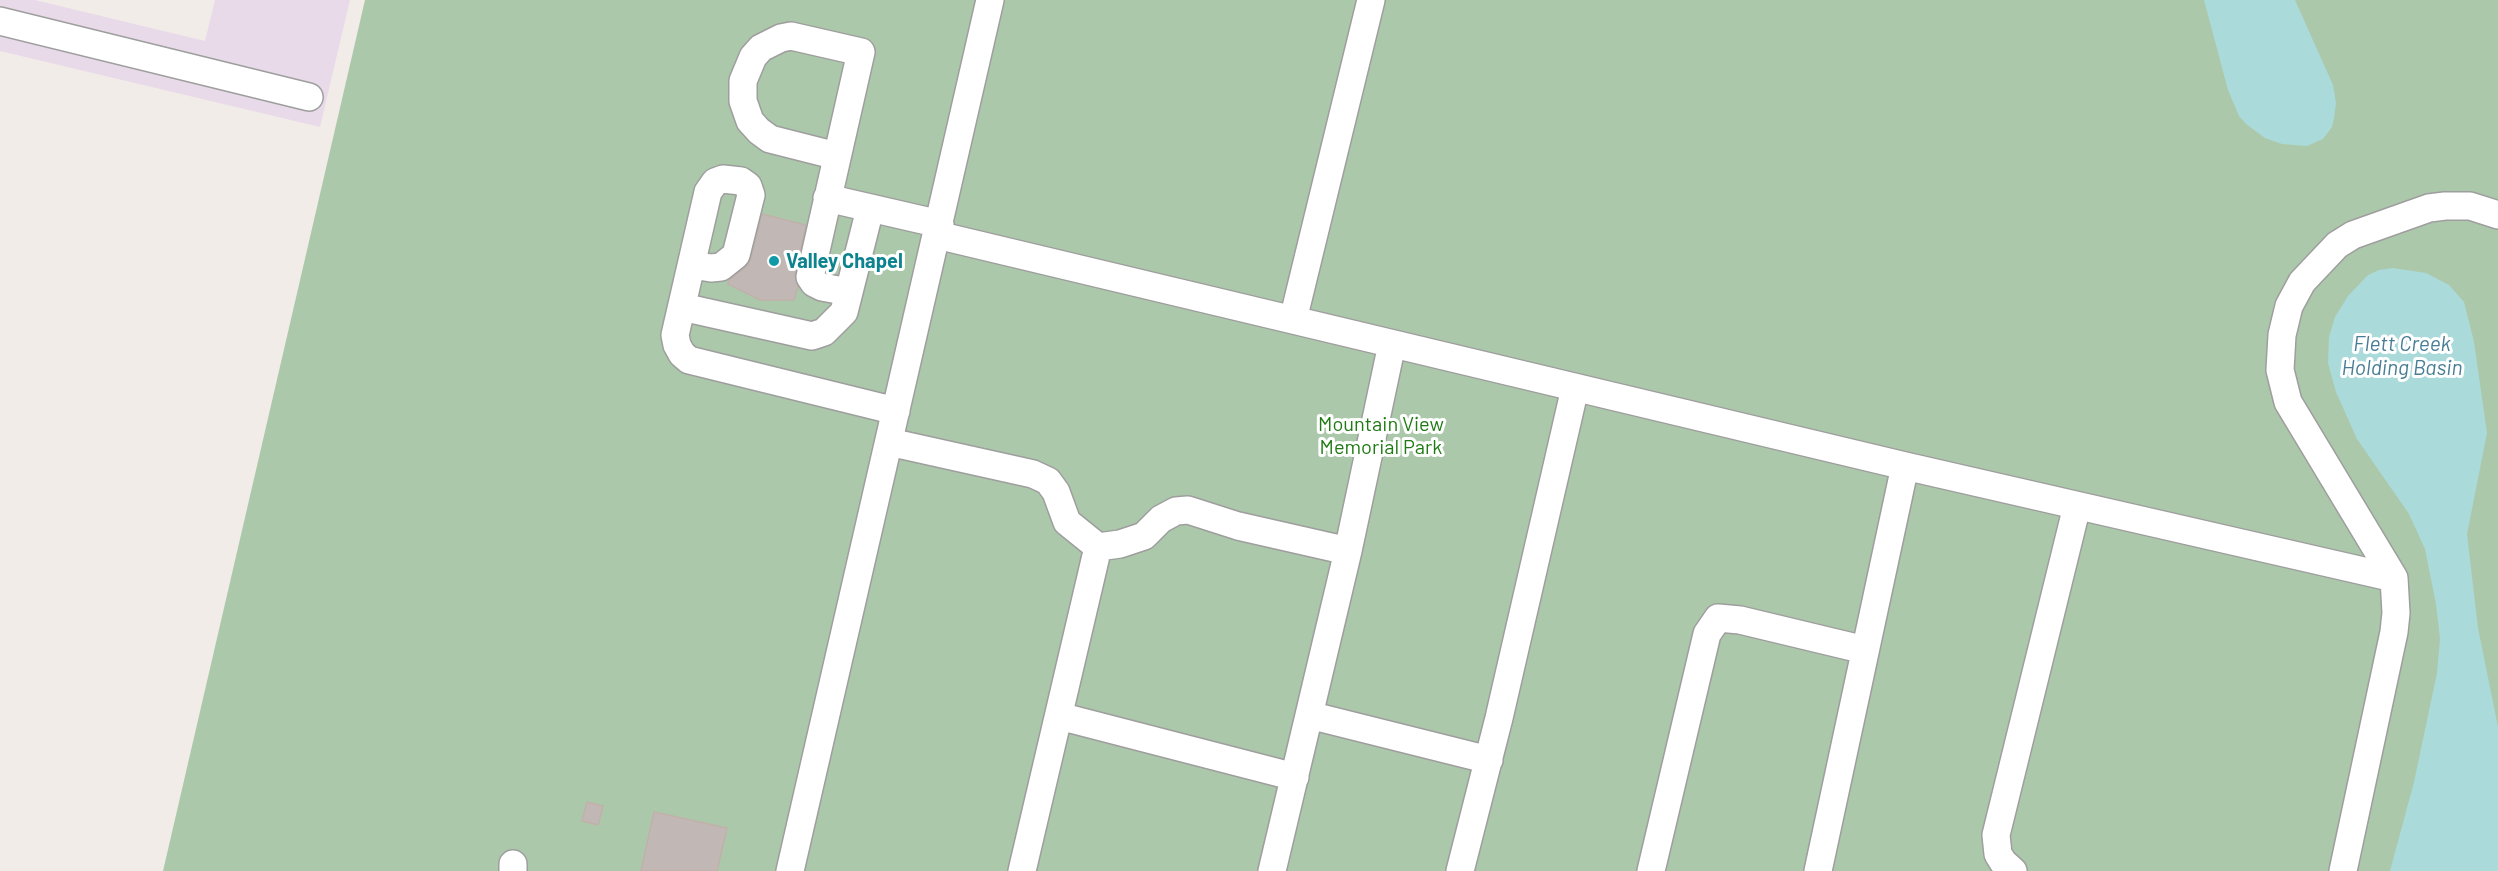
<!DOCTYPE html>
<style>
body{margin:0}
canvas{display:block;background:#f1ece8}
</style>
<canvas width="2498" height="871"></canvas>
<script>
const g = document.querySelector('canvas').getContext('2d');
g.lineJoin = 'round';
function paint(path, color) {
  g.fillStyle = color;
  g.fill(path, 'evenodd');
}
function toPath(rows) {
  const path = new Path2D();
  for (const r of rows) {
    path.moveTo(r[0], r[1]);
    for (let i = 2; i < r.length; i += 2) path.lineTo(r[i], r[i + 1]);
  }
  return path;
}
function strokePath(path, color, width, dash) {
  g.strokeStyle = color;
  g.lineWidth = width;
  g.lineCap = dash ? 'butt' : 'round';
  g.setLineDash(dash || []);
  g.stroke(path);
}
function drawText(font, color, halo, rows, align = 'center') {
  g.font = font + ' Barlow,sans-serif';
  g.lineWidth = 6;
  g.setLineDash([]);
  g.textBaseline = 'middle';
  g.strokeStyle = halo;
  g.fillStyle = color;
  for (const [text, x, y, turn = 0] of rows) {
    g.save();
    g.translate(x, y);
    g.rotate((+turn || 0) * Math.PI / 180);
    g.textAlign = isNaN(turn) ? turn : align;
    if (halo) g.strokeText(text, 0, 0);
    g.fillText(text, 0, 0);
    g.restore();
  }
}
paint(toPath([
 [0,0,35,0,205,41,215,0,350,0,320,127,0,51]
]), '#e9dae9');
paint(toPath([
 [365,0,2498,0,2498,871,163,871]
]), '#acc8aa');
paint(toPath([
 [2204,0,2295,0,2333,85,2336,103,2334,118,2332,127,2323,139,2307,146,2282,144,2265,138,2246,124,2239,116,2228,90],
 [2393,268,2426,273,2449,285,2464,302,2474,342,2487,433,2467,534,2478,628,2498,727,2498,871,2390,871,2414,782,2437,673,2440,639,2436,604,2425,549,2409,514,2357,439,2336,392,2328,363,2329,337,2335,317,2348,296,2368,275,2379,270]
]), '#abdadb');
const building = toPath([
 [762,214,806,225,795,274,798,287,794,300,760,300,728,284,729,280,746,267,751,259,762,214],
 [587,802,603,806,598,825,582,821,587,802],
 [654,812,727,828,717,871,641,871,654,812]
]);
paint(building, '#c1b7b4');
strokePath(building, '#c1b1ab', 1.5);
const minor = toPath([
 [0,21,309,97],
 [837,156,770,139,759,131,750,121,743,101,743,81,753,57,761,48,781,38,791,36,861,52,810,277,814,283,822,287,849,292],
 [827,198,940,224],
 [937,235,1905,466,2394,578],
 [692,265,711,268,721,267,736,255,751,195,748,186,741,181,723,179,715,182,708,192,675,335,677,345,682,354,689,360,896,411],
 [682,307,812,336,824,332,844,312,870,209],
 [1293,320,1371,0],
 [889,442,1033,474,1048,481,1056,492,1067,522,1098,547,1022,871],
 [1098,547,1120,544,1144,536,1161,519,1176,511,1188,510,1238,526,1348,551],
 [1309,715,1489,760],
 [1059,716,1295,777],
 [513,871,513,864],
 [790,871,990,0],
 [1272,871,1348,551,1392,344],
 [1460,871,1499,718,1575,388],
 [1651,871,1707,634,1718,618,1740,620,1865,650],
 [1818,871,1905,466],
 [2013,871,2003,862,1998,854,1996,835,2077,506],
 [2343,871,2394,632,2396,613,2394,578,2288,402,2280,370,2282,335,2289,306,2302,282,2337,245,2353,235,2429,208,2445,206,2470,206,2498,215]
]);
strokePath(minor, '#9e9e9e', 30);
strokePath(minor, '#fff', 27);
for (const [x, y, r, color] of [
 [774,261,6,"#0f9aa8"]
]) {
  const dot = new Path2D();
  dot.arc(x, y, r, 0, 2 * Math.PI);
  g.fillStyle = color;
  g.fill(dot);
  strokePath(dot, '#fff', 2);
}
drawText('bold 20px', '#0d838f', '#fff', [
 ["Valley Chapel",786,261]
], 'left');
drawText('20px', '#1e7b13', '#fff', [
 ["Mountain View",1381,424],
 ["Memorial Park",1381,447]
]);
drawText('italic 21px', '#487d95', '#fff', [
 ["Flett Creek",2402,344],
 ["Holding Basin",2402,368]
]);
</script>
